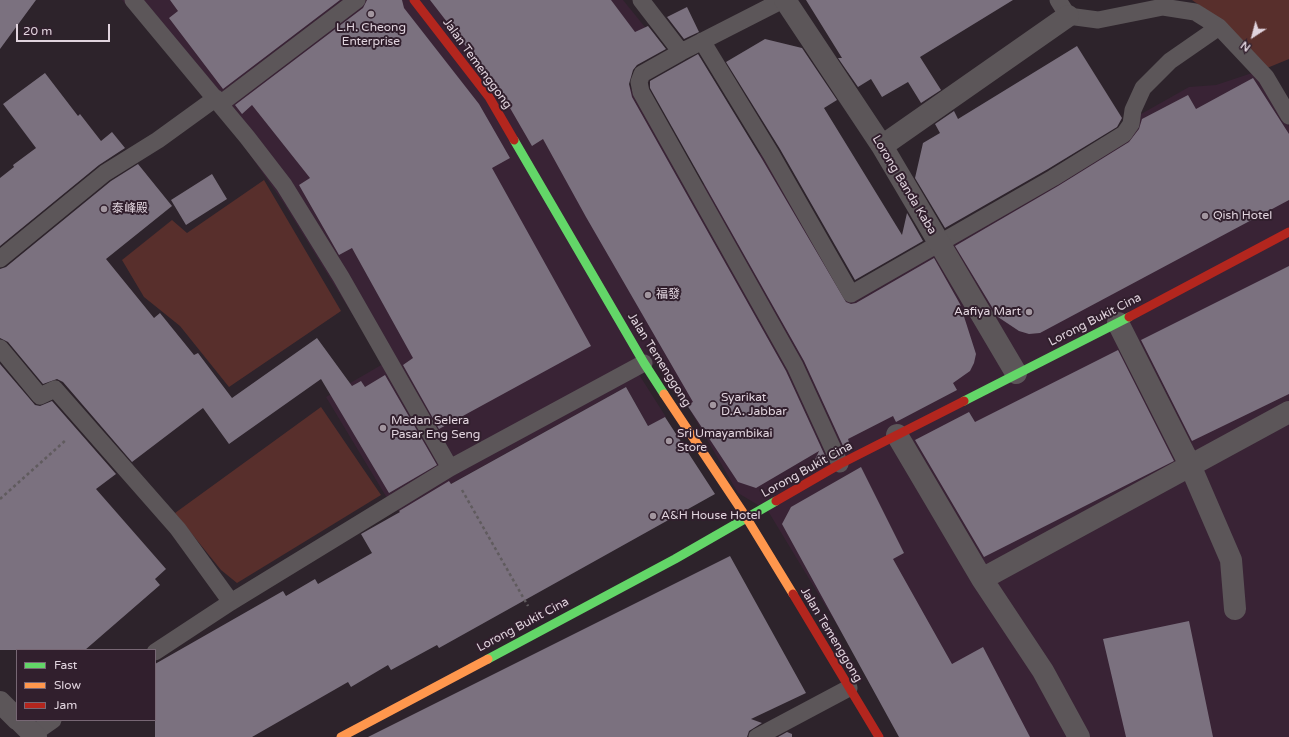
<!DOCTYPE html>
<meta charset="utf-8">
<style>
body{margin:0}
#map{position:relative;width:1289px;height:737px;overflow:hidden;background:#2d232b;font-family:"Varela Round",sans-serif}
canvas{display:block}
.legend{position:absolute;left:16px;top:649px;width:140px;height:72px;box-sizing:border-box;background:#311f2d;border:1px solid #776774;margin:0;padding:5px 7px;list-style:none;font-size:12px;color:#e1d4de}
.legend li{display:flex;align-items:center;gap:8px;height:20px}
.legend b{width:20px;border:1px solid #776774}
.north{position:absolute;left:1233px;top:16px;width:40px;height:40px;-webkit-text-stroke:3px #311f2d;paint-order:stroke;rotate:216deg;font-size:11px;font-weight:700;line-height:16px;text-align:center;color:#e1d4de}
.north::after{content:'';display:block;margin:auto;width:14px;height:18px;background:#e1d4de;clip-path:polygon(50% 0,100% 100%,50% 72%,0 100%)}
.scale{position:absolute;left:16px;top:24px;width:94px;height:18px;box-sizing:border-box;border:2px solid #e1d4de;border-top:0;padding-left:5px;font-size:12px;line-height:14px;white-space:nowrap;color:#e1d4de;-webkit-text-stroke:3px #311f2d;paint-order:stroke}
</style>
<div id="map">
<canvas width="1289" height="737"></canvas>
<ul class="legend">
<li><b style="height:5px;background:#63d668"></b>Fast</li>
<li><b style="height:5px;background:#ff974d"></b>Slow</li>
<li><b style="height:5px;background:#b3261e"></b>Jam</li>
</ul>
<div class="north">N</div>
<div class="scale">20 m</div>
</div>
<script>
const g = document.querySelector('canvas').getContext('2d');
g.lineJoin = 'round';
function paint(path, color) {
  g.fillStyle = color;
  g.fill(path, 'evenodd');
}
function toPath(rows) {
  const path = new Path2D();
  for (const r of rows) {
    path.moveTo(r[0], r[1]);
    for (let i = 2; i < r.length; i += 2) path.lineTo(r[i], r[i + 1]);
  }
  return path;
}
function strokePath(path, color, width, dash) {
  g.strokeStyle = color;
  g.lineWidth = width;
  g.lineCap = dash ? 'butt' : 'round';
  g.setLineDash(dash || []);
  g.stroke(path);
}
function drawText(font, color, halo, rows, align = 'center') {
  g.font = font + ' "Varela Round","Noto Sans SC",sans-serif';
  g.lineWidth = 4;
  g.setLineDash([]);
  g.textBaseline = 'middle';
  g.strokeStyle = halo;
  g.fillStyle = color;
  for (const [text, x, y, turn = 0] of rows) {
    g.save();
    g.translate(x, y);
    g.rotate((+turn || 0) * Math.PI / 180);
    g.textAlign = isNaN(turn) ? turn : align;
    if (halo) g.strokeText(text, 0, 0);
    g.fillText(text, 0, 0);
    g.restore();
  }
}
paint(toPath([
 [122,0,623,0,662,48,623,74,688,193,773,147,854,288,1111,135,1134,118,1189,87,1216,85,1258,71,1289,126,1289,737,905,737,768,511,738,493,661,360,638,373,666,417,648,426,626,387,400,512,387,498,326,397,383,364,283,202,222,115]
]), '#392335');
paint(toPath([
 [1192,0,1289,0,1289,59,1267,68,1219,19],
 [264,180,341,311,229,387,180,326,144,297,122,260,172,220,187,233],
 [321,407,381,495,237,583,221,570,175,513]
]), '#582f2c');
paint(toPath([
 [0,0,36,0,0,49],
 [170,0,340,0,223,89,169,18,178,11],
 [367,0,402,0,404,8,479,104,510,158,492,168,591,346,439,429,403,365,413,358,352,248,339,255,299,185,310,178,252,105,242,114,235,105,363,8],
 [430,0,611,0,635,32,648,26,666,49,637,65,633,70,629,84,632,97,786,371,826,458,812,466,819,451,756,488,738,482,687,405,693,402,586,217,543,139,532,146,499,89],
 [806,0,1013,0,920,57,941,90,921,103,908,82,882,97,871,79,858,87,838,58,842,58],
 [687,7,699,32,684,39,667,17],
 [765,39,802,48,837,100,824,108,902,235,907,213,923,241,855,280,780,149,726,62],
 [1077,46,1122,118,1117,127,1048,169,945,228,915,178,923,143,940,133,935,124,954,111,958,119],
 [698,54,762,159,846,302,851,304,856,303,934,258,960,304,976,354,974,363,970,371,953,383,957,390,896,422,893,416,848,439,850,445,844,448,804,361,650,88,650,81],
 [45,73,78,116,80,114,101,141,112,132,125,148,99,165,0,246,0,178,14,167,13,165,36,148,3,104],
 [1253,78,1289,134,1289,200,1040,333,1029,334,1019,331,998,317,955,246,1058,186,1129,142,1139,129,1142,119,1188,95,1196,109],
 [138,164,172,206,106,259,154,318,160,313,194,355,198,353,232,398,317,338,352,386,361,381,365,387,385,375,437,465,389,493,321,379,229,444,203,408,132,462,63,382,57,379,43,384,8,342,0,338,0,269,6,267,111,181],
 [212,174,227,199,186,225,171,200],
 [1289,266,1289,394,1192,441,1141,340],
 [1118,350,1174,461,984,557,915,440,969,412,975,422],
 [0,364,35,405,40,406,52,401,116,474,96,489,166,569,155,579,160,585,85,650,0,650],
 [626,387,648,426,665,417,715,494,439,648,437,645,391,670,388,665,351,687,348,682,252,737,155,737,155,664,283,591,286,596,315,579,318,584,372,553,361,534,400,512,399,511,449,481,451,484],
 [861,467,904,553,893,559,952,664,983,647,1030,737,899,737,782,524,791,507],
 [730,556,806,693,751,719,762,723,749,731,747,737,368,737],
 [1189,621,1213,737,1126,737,1103,639],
 [787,732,792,734,792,737,778,737]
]), '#7b717f');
strokePath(toPath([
 [462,490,528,606],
 [0,499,67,439]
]), '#605b5e', 2.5, [3, 3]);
strokePath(toPath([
 [133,0,247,137,284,185,341,277,450,468],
 [641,0,681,52,783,0],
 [1058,0,1068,16,1098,20,1163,7,1195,12,1219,27,1266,77,1289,116],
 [702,41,771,154,851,294,1053,178,1124,134,1131,124,1133,110,1143,88,1170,61,1219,27],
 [681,52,642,74,639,82,641,92,795,366,840,464],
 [220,104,357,0],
 [0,259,105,173,158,140,216,98],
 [0,348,40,396,55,389,178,529,231,602],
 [155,652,231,602,450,468,644,363],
 [33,734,53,720],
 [757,737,849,688]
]), '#5c5659', 17);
strokePath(toPath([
 [785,0,882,146,1016,373],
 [882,146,1068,16],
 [1118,323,1190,465,1231,560,1235,609],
 [897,435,982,579,1043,671,1079,737],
 [982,579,1289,412],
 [0,702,17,719],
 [19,720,36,737]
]), '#5c5659', 22);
strokePath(toPath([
 [514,140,644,363,664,394],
 [964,401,1129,317],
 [488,659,675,559,776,501]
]), '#63d668', 9);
strokePath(toPath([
 [664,394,746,517,793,594],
 [341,737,488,659]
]), '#ff974d', 9);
strokePath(toPath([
 [414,0,489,97,514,140],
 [1129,317,1289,232],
 [776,501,840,464,964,401],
 [793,594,879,737]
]), '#b3261e', 9);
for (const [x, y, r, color] of [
 [371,14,4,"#a2969f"],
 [104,209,4,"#a2969f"],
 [1205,216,4,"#a2969f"],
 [648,295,4,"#a2969f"],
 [1029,312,4,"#a2969f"],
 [713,405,4,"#a2969f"],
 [383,428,4,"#a2969f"],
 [669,441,4,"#a2969f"],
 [653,516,4,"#a2969f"]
]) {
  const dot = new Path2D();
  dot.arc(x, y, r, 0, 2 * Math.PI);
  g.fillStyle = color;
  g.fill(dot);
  strokePath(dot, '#311f2d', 1.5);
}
drawText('12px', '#e1d4de', '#311f2d', [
 ["L.H. Cheong",371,28,"center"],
 ["Enterprise",371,42,"center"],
 ["泰峰殿",112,209],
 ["Qish Hotel",1213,216],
 ["福發",656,295],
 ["Aafiya Mart",1021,312,"right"],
 ["Syarikat",721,398],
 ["D.A. Jabbar",721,412],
 ["Medan Selera",391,421],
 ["Pasar Eng Seng",391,435],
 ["Sri Umayambikai",677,434],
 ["Store",677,448],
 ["A&H House Hotel",661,516]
], 'left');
drawText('12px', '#e1d4de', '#311f2d', [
 ["Jalan Temenggong",477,64,54],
 ["Lorong Banda Kaba",904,185,59],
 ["Lorong Bukit Cina",1095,320,-27],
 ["Jalan Temenggong",659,360,58],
 ["Lorong Bukit Cina",807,470,-29],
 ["Lorong Bukit Cina",523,625,-28],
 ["Jalan Temenggong",831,635,59]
]);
</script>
